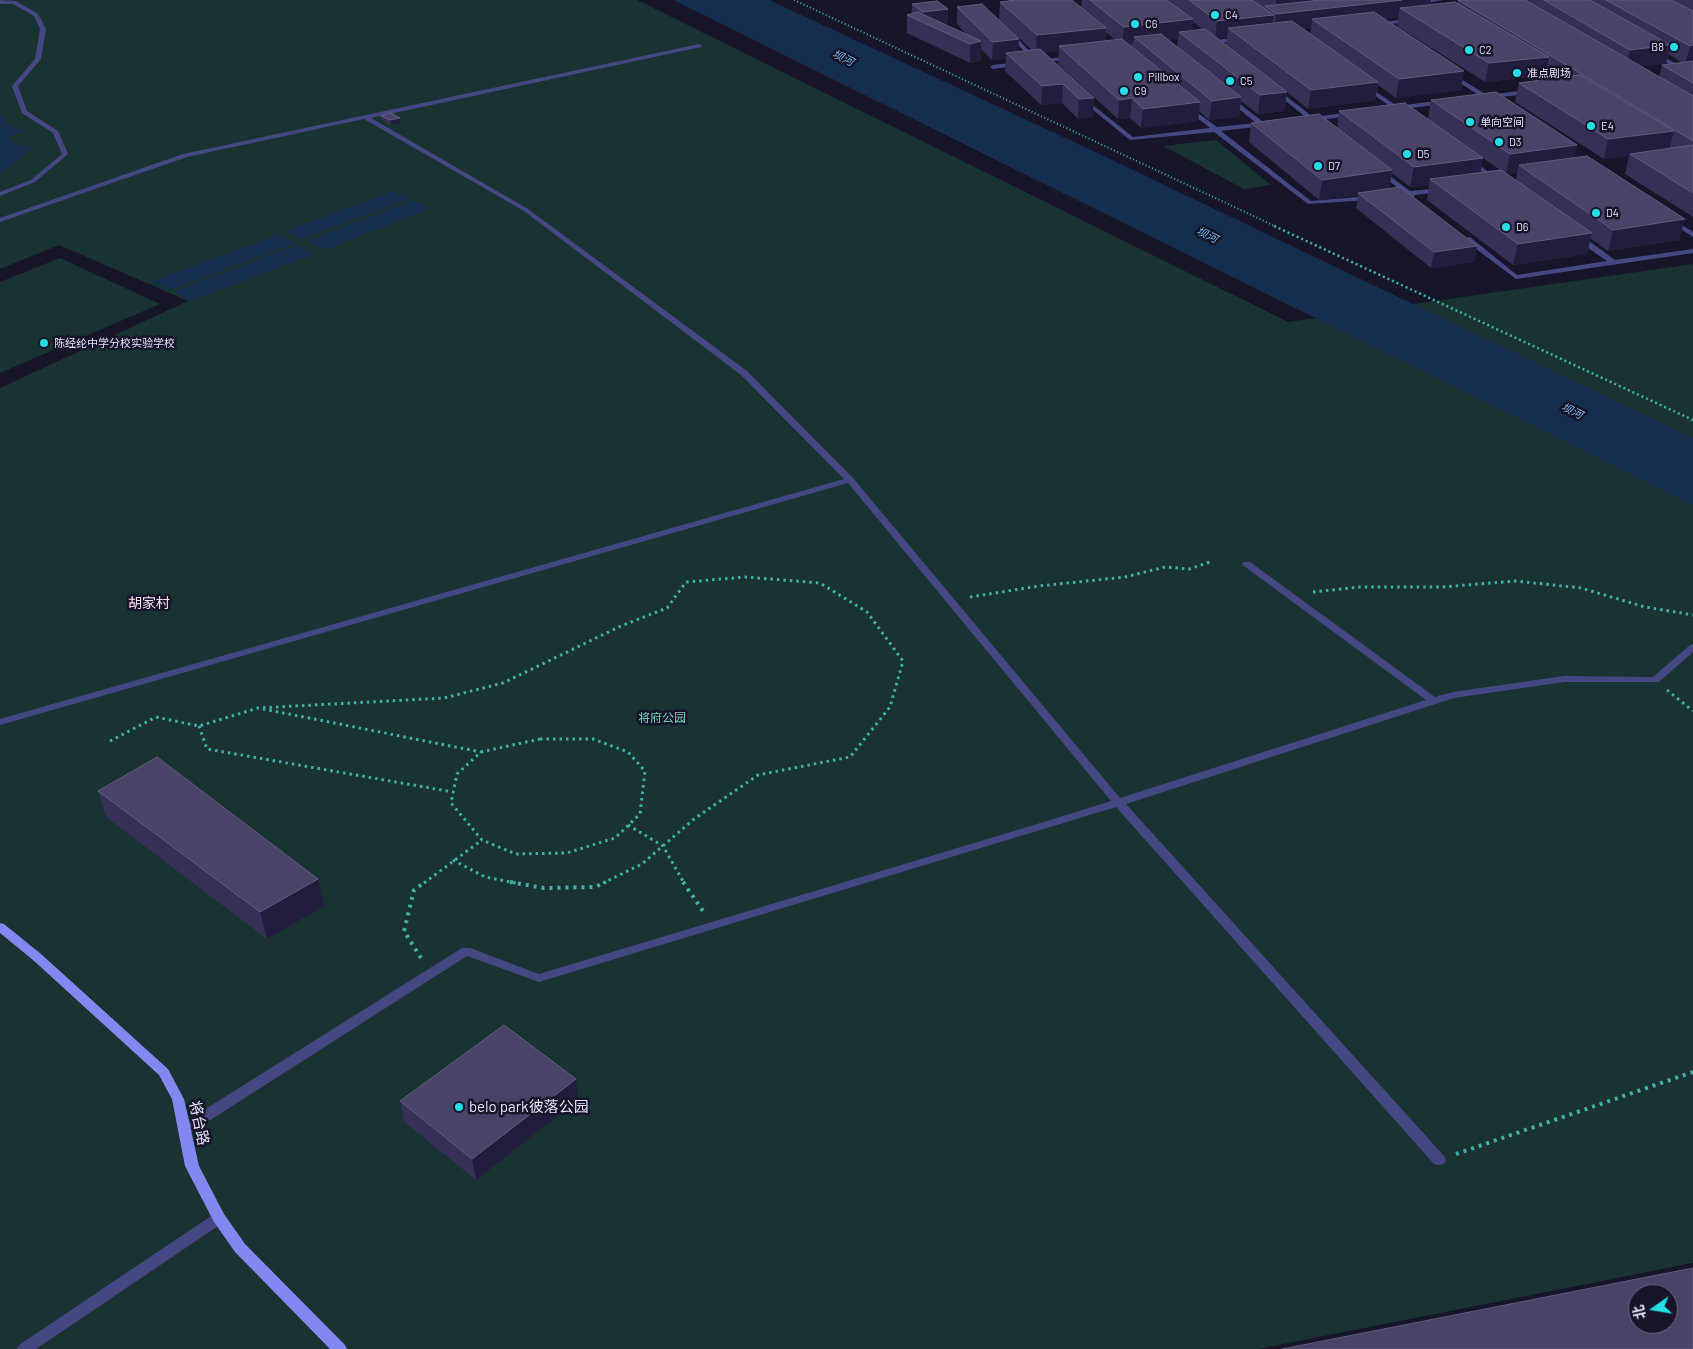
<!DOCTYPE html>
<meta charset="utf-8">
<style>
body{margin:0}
#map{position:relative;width:1693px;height:1349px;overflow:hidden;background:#17152a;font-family:Barlow,"Noto Sans SC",sans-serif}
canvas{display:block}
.north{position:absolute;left:1628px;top:1284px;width:50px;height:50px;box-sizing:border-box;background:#17152a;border:1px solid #69677e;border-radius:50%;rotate:257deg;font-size:14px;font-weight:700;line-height:20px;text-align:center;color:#e3e1fb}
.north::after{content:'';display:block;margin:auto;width:18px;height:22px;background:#24dee5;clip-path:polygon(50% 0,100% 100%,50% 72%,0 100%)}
</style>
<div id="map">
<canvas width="1693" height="1349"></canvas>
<div class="north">北</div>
</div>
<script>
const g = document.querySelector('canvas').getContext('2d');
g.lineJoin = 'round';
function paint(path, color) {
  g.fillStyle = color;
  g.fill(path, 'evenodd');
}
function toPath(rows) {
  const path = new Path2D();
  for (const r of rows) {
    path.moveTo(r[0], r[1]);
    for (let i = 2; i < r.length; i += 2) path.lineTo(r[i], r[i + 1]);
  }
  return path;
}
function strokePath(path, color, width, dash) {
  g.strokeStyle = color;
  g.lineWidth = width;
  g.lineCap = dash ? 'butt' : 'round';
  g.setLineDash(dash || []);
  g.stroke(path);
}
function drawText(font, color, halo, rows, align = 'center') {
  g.font = font + ' Barlow,"Noto Sans SC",sans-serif';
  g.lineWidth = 5;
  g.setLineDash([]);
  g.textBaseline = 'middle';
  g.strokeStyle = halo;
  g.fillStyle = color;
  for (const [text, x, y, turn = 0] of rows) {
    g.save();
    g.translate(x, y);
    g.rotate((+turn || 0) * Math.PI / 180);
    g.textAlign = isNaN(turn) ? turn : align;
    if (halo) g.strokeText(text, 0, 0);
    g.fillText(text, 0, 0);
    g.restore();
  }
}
paint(toPath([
 [0,0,637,0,1288,322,1693,264,1693,1263,1258,1349,0,1349,0,388,188,301,59,245,0,269],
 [1216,140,1271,185,1244,189,1163,146],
 [60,258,160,304,0,373,0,282]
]), '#183331');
paint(toPath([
 [673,0,769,0,1089,149,1693,438,1693,505],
 [0,110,5,123,22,131,7,137,16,145,33,147,0,174],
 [393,191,410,198,301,239,285,231],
 [413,200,431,208,325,250,307,241],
 [277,235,295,243,169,290,152,281],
 [297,245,314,254,190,301,174,291]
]), '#162e4d');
strokePath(toPath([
 [794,0,1277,227]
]), '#40b1a3', 2, [1, 2.5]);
strokePath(toPath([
 [1274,226,1693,420]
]), '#40b1a3', 2.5, [2, 3]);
strokePath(toPath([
 [1313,592,1360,587,1442,587,1516,581,1581,588,1645,607,1693,615],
 [970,597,1039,586,1125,577,1165,567,1189,569,1210,562],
 [1667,690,1693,711],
 [263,709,481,752],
 [199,726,207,749,453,792],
 [540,739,593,739,628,752,645,771,640,814,615,838,567,853,516,854,482,840,451,803,457,774,481,752,540,739],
 [110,741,156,717,199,726,258,708,444,698,503,683,621,626,667,608,686,582,745,577,820,583,867,612,903,661,890,707,850,757,758,775,694,819,642,864,603,883],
 [628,825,663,846,684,883],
 [453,860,485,877,516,883],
 [424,883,482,840]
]), '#40b1a3', 3, [2.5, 4]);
strokePath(toPath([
 [510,882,544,888,595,887,606,882],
 [683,882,703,911],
 [421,958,404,931,414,890,425,882],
 [1456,1154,1693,1072]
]), '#40b1a3', 4, [3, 5]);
paint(toPath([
 [0,0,16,1,38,14,46,29,41,59,18,86,27,111,58,131,68,154,35,182,0,196,0,192,31,180,62,154,53,133,22,113,12,86,35,59,40,29,34,16,13,4,0,4,0,0],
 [1427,0,1443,0,1417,5,1414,3,1427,0],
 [1410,18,1413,20,1412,21,1377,26,1374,24,1410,18],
 [1008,33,1012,33,1038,60,1072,56,1075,58,1072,60,1037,62,1036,60,1033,60,1008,35,1008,33],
 [1241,37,1244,39,1243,40,1208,45,1205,43,1208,41,1241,37],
 [699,44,702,46,701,47,371,118,528,209,747,371,853,478,1120,798,1426,700,1244,566,1242,564,1244,562,1250,562,1435,697,1453,692,1564,676,1653,677,1690,645,1693,644,1693,652,1659,682,1564,682,1454,698,1126,804,1444,1156,1446,1160,1444,1164,1439,1165,1434,1164,1116,807,539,982,467,956,190,1133,185,1134,180,1133,178,1129,180,1125,462,948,470,948,539,974,1034,825,1111,801,848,483,0,725,0,719,844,479,741,375,524,211,364,119,187,157,0,222,0,218,183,154,699,44],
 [1655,52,1693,73,1693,78,1653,55,1652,54,1655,52],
 [1019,62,1022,64,1021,65,993,69,990,67,993,65,1019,62],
 [1451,73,1487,95,1528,90,1531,92,1528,94,1491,98,1494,101,1491,103,1449,76,1448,75,1451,73],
 [1366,85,1397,106,1444,100,1447,102,1444,104,1401,109,1404,112,1401,114,1364,88,1363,87,1366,85],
 [1273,89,1277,89,1313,117,1352,112,1355,114,1352,116,1317,120,1317,122,1313,122,1307,120,1307,118,1273,91,1273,89],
 [1084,98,1133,137,1210,128,1186,109,1185,108,1188,106,1217,127,1256,123,1228,100,1233,99,1266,124,1263,126,1221,131,1311,201,1369,196,1372,198,1369,200,1308,204,1214,132,1130,140,1082,101,1081,100,1084,98],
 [1468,160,1472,160,1500,180,1495,181,1468,162,1468,160],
 [1378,170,1382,170,1410,191,1441,188,1444,190,1441,192,1415,195,1414,197,1412,198,1407,196,1394,196,1394,194,1403,192,1378,172,1378,170],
 [1672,219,1693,232,1693,237,1670,222,1669,221,1672,219],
 [1575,235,1581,235,1615,260,1693,249,1693,253,1516,279,1463,239,1470,237,1517,275,1607,261,1575,239,1575,235],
 [219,1212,224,1214,226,1218,224,1222,36,1349,17,1349,19,1345,214,1214,219,1212]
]), '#454783');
paint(toPath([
 [0,923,4,924,41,954,168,1069,184,1099,199,1166,224,1214,245,1244,345,1345,347,1349,330,1349,235,1252,214,1222,185,1166,172,1099,159,1075,33,960,0,933,0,923]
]), '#8388f0');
paint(toPath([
 [1082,0,1252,0,1265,9,1252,0,1314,0,1313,1,1319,0,1431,0,1430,4,1457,3,1458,0,1530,3,1530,2,1525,0,1693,0,1693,217,1625,174,1629,156,1604,159,1515,102,1519,83,1553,78,1545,73,1545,75,1485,82,1397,26,1398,18,1385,19,1461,90,1396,98,1378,85,1375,100,1308,109,1287,92,1284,111,1258,114,1241,101,1239,117,1209,120,1199,111,1198,121,1141,128,1130,118,1118,119,1058,64,1059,51,1044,52,1093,117,1078,119,1062,103,1041,105,1005,71,1006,58,992,60,981,49,981,60,970,63,907,33,907,15,912,14,912,4,948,9,947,26,967,35,957,24,957,7,1018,51,1032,50,999,20,1000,2,1081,8],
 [1193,22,1202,29,1192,31],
 [1311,28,1310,34,1303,29],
 [1106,32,1115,40,1105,41],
 [1227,37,1226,46,1217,39],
 [1173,39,1178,39,1177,47,1168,40],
 [1668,54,1683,63,1662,65,1659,77,1641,66,1666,64],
 [1431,100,1575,158,1679,240,1608,251,1590,238,1587,254,1513,265,1427,200,1429,185,1410,187,1392,173,1389,188,1477,246,1474,262,1431,268,1356,208,1358,195,1319,200,1249,142,1251,123,1337,128,1339,111,1428,119],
 [1483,158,1500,170,1480,172],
 [1517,173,1516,180,1507,174],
 [381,116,401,123,391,125,382,120],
 [98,791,318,879,324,906,267,939,106,817],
 [578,1100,476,1180,404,1122,400,1101]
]), '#353055');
paint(toPath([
 [1276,0,1314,0,1312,10,1402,0,1431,0,1429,14,1400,8,1398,18,1323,26,1312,19,1311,28,1274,32,1276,14,1275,13],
 [948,9,947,27,923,23,923,12],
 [1274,15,1271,33,1228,28,1227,37,1215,39,1217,21],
 [1193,19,1191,37,1179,32,1178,39,1141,43,1134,37,1133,44,1122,46,1124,27],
 [1106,28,1104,46,1059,46,1059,51,1036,53,1037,35],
 [1019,39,1018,57,1006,53,1006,58,992,60,993,42],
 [981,41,981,60,970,63,970,44],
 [1670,45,1666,64,1625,68,1630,50],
 [1693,45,1693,63,1685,64,1690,46],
 [1549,57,1545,75,1485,82,1489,63],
 [1464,71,1461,90,1396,98,1399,79],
 [1378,82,1375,100,1308,109,1311,90],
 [1063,84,1062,103,1041,105,1042,86],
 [1287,92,1284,111,1258,114,1260,95],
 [1241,97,1239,117,1209,120,1212,101],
 [1094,98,1093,117,1078,119,1079,99],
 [1132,98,1130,118,1118,119,1119,100],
 [1200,102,1198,121,1141,128,1143,109],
 [400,118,401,123,391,125,390,120],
 [1674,131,1669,151,1630,154,1629,156,1604,159,1608,139],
 [1577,145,1573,165,1519,165,1517,173,1506,174,1510,154],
 [1483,158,1479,178,1430,179,1429,185,1410,187,1414,167],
 [1392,170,1389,191,1358,193,1358,195,1319,200,1322,180],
 [1685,219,1679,240,1608,251,1613,230],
 [1592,233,1587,254,1513,265,1518,244],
 [1477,246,1474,262,1431,268,1434,252],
 [318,879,324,906,267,939,260,912],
 [576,1079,578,1100,476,1180,472,1159]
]), '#211d3d');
const building = toPath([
 [1016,0,1072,0,1106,28,1037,35,1000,2,1016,0],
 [1090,0,1166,0,1193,19,1124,27,1090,0],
 [1189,0,1252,0,1274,15,1217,21,1189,0],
 [1321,0,1402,0,1276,14,1265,6,1321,0],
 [1458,0,1525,0,1693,96,1693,141,1458,0],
 [1544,0,1590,0,1670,45,1630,50,1544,0],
 [1606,0,1671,0,1693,11,1693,45,1690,46,1606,0],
 [937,1,948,9,923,12,912,4,937,1],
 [1455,2,1549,57,1489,63,1400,8,1455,2],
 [982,4,1019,39,993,42,957,7,982,4],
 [918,12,981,41,970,44,907,15,918,12],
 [1374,12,1464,71,1399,79,1312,19,1374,12],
 [1292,21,1378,82,1311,90,1228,28,1292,21],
 [1205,29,1287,92,1260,95,1179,32,1205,29],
 [1161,34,1241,97,1212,101,1134,37,1161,34],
 [1122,39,1200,102,1143,109,1132,98,1119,100,1059,46,1122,39],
 [1040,49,1094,98,1079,99,1063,84,1042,86,1006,53,1040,49],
 [1693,61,1693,83,1662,65,1693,61],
 [1580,75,1674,131,1608,139,1519,83,1580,75],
 [1496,92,1577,145,1510,154,1431,100,1496,92],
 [1405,103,1483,158,1414,167,1339,111,1405,103],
 [391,113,400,118,390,120,381,116,391,113],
 [1319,114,1392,170,1322,180,1251,123,1319,114],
 [1693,145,1693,193,1630,154,1693,145],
 [1587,156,1685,219,1613,230,1519,165,1587,156],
 [1501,170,1592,233,1518,244,1430,179,1501,170],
 [1400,187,1477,246,1434,252,1358,193,1400,187],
 [157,757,318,879,260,912,98,791,157,757],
 [504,1025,576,1079,472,1159,400,1101,504,1025],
 [1693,1268,1693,1349,1282,1349,1693,1268],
 [1638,1294,1668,1294,1668,1324,1638,1324,1638,1294]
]);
paint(building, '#484367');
strokePath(building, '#605c7e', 1);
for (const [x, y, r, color] of [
 [1215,15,5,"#24dee5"],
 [1135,24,5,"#24dee5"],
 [1674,47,5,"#24dee5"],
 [1469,50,5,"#24dee5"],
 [1517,73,5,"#24dee5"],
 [1138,77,5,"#24dee5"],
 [1230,81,5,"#24dee5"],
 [1124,91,5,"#24dee5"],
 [1470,122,5,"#24dee5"],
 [1591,126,5,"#24dee5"],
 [1499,142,5,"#24dee5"],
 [1407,154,5,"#24dee5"],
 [1318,166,5,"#24dee5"],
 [1596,213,5,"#24dee5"],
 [1506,227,5,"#24dee5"],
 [44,343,5,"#24dee5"],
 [459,1107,5,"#24dee5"]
]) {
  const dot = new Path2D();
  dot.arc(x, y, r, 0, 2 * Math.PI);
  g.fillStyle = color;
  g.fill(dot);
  strokePath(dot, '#17152a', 2);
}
drawText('11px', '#e3e1fb', '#17152a', [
 ["C4",1225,15],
 ["C6",1145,24],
 ["B8",1664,47,"right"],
 ["C2",1479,50],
 ["准点剧场",1527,73],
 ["Pillbox",1148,77],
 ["C5",1240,81],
 ["C9",1134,91],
 ["单向空间",1480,122],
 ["E4",1601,126],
 ["D3",1509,142],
 ["D5",1417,154],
 ["D7",1328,166],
 ["D4",1606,213],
 ["D6",1516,227],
 ["陈经纶中学分校实验学校",54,343]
], 'left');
drawText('italic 11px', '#7bc1ef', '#17152a', [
 ["坝河",843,58,26],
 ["坝河",1207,235,26],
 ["坝河",1572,411,26]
]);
drawText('12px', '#74d5b6', '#17152a', [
 ["将府公园",662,718]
]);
drawText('14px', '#fce3f4', '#17152a', [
 ["胡家村",149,603]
]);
drawText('15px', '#e3e1fb', '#17152a', [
 ["belo park彼落公园",469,1107]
], 'left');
drawText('15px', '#e3e1fb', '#17152a', [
 ["将台路",199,1123,78]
]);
</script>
